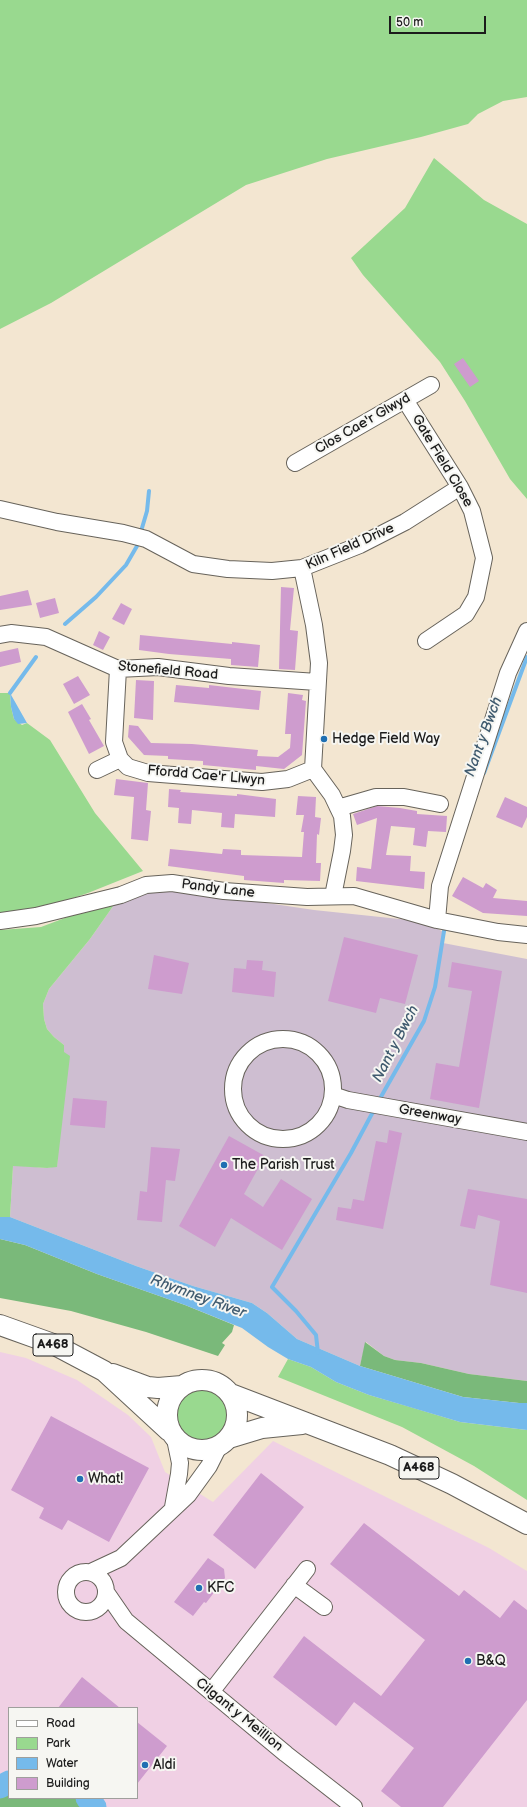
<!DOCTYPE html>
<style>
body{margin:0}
#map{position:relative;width:527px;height:1807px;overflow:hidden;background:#f3e6d1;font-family:"Balsamiq Sans",sans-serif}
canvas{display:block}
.legend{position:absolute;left:8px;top:1707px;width:130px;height:92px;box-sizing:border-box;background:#f6f6f2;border:1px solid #9f9f9c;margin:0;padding:5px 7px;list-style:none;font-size:12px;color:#1c1c1c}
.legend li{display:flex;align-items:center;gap:8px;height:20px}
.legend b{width:20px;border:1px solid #9f9f9c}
.scale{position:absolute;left:389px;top:16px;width:97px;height:18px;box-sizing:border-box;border:2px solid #1c1c1c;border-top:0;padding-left:5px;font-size:12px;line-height:14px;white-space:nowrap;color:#1c1c1c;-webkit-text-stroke:3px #f6f6f2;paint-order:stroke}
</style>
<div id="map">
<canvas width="527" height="1807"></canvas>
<ul class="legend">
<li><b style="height:5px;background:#fff"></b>Road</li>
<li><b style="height:11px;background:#99d98f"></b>Park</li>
<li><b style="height:11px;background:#75baeb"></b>Water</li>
<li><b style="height:11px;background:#ce9cce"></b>Building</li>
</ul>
<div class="scale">50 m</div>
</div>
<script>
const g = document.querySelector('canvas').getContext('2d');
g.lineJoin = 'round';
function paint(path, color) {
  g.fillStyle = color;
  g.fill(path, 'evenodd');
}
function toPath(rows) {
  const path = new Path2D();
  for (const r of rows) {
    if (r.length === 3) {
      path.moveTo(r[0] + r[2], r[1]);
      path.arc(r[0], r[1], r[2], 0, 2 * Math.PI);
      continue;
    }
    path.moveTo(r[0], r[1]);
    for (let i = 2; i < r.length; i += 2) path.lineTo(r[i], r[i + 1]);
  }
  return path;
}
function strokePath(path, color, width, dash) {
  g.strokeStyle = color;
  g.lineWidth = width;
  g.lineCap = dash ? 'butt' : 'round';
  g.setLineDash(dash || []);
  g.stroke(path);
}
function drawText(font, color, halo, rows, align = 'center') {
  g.font = font + ' "Balsamiq Sans",sans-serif';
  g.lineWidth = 4;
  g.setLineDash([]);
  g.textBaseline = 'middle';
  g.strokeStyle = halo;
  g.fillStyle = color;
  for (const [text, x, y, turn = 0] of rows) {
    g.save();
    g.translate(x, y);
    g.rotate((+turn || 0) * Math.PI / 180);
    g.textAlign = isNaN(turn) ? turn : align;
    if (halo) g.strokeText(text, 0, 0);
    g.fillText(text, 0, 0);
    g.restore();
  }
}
paint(toPath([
 [0,1352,26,1358,77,1380,128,1415,151,1437,165,1472,213,1502,273,1441,489,1548,527,1571,527,1807,95,1807,87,1798,137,1798,137,1708,9,1708,9,1782,0,1787]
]), '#f0d0e4');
paint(toPath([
 [173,889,314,910,409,920,438,929,445,933,443,943,527,959,527,1381,469,1374,421,1363,395,1360,384,1356,366,1342,360,1366,297,1339,267,1313,252,1303,193,1286,136,1266,10,1217,13,1165,47,1168,57,1166,64,1045,54,1037,47,1029,44,1019,43,1004,49,989,90,939,116,902,149,891]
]), '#cebed1');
paint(toPath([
 [0,0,527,0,527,97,503,101,478,114,468,124,421,137,327,159,246,185,51,303,0,329],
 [434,158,484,200,527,224,527,499,510,479,465,401,440,362,363,275,351,258,405,208],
 [0,693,10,693,11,707,14,719,22,725,27,723,50,740,95,813,143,871,88,893,50,906,0,913],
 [116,902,90,939,49,989,43,1004,44,1019,47,1029,54,1037,64,1045,64,1052,70,1056,57,1167,47,1168,13,1166,10,1217,0,1217,0,930,41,927,86,910],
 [288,1359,311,1367,336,1382,369,1395,410,1407,460,1422,527,1430,527,1500,474,1466,402,1427,278,1377],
 [201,1416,27]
]), '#99d98f');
paint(toPath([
 [0,1239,25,1245,97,1274,185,1305,234,1325,232,1332,222,1343,225,1345,218,1356,146,1332,71,1311,0,1298],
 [365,1342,384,1356,395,1360,421,1363,469,1374,527,1381,527,1403,519,1403,463,1397,360,1366],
 [9,1782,9,1798,87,1798,95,1807,0,1807,0,1787]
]), '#7ab97a');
paint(toPath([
 [10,693,27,723,18,724,14,719,11,707],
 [0,1217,10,1217,136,1266,193,1286,252,1303,267,1313,297,1339,360,1366,463,1397,519,1403,527,1403,527,1430,460,1422,369,1395,336,1382,311,1367,288,1359,268,1347,242,1328,185,1305,97,1274,25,1245,0,1239]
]), '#75baeb');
strokePath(toPath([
 [142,528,147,511,149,491],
 [65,624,96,597,126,565,137,546],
 [10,693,36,657],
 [484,773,527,657],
 [378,1102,424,1021,435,987,445,925],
 [318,1353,316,1335,296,1311,272,1287,351,1153,375,1108]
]), '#75baeb', 4);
strokePath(toPath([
 [0,1787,9,1782],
 [87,1798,95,1807]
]), '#75baeb', 23);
paint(toPath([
 [463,358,479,381,470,387,454,364],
 [281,587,294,588,290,630,298,631,295,670,279,669],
 [28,590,32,605,0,610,0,596],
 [55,598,59,613,40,618,36,603],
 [121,603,132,609,124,625,112,619],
 [99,631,110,637,103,650,93,645],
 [140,635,232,644,232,642,260,645,258,667,231,665,231,659,169,654,139,650],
 [18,648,21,662,0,667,0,652],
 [78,676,90,695,74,704,63,684],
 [136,680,154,681,153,720,134,718],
 [176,685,209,688,209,685,261,691,259,710,174,702],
 [288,693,303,695,302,700,306,701,302,755,284,769,256,766,256,770,224,767,203,765,203,761,168,759,168,756,144,755,128,737,129,725,138,726,151,743,192,744,237,748,258,750,257,756,278,757,290,748,291,734,285,734],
 [82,704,91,719,89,720,104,746,89,754,68,712],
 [116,779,148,783,146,810,151,811,148,841,131,839,134,797,114,795],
 [169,789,181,790,180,792,237,796,237,794,276,799,275,817,235,814,234,828,221,827,222,813,192,810,191,824,178,823,179,808,168,807],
 [298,796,316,797,315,817,321,818,319,835,317,834,316,863,321,863,320,881,284,880,284,883,244,880,244,876,168,866,170,849,222,854,223,849,241,850,241,855,302,857,304,832,301,832,304,815,296,815],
 [505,797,527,807,527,817,522,828,496,817],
 [377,806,400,808,417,811,417,814,447,816,446,832,428,831,426,847,413,845,415,828,391,826,386,855,411,856,410,871,425,872,424,889,356,881,357,867,371,869,377,818,357,825,353,814],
 [463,877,483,888,486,883,497,890,493,898,527,901,527,916,483,913,452,896],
 [344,937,418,955,405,1004,380,998,376,1013,328,1001],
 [154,955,189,963,182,994,148,989],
 [247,960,263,961,262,970,276,972,274,997,232,992,234,968,246,969],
 [452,962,502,971,479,1108,430,1099,436,1063,459,1067,472,991,448,987],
 [73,1098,107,1101,105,1128,70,1125],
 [389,1130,402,1133,383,1229,336,1220,338,1207,351,1209,353,1199,364,1201,376,1141,387,1143],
 [229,1136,265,1156,244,1194,263,1207,281,1179,312,1199,282,1250,231,1218,215,1247,179,1226],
 [151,1147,180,1149,175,1181,166,1180,162,1222,137,1220,140,1191,147,1192],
 [468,1189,527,1199,527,1293,490,1285,500,1221,478,1215,475,1229,460,1226],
 [51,1416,149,1468,109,1542,68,1520,62,1530,39,1518,44,1508,11,1490],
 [261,1473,304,1507,255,1569,213,1535],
 [364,1523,459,1596,464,1590,500,1618,514,1600,527,1610,527,1700,443,1807,401,1807,381,1791,414,1748,354,1702,336,1726,273,1677,304,1636,381,1696,425,1640,330,1564],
 [208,1558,224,1569,225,1578,206,1603,204,1602,193,1616,174,1602],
 [82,1677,120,1708,58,1708],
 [137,1722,167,1746,137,1784]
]), '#ce9cce');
const minor = toPath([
 [405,400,460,487,472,511,484,558,476,597,466,614,426,641],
 [295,463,431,385],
 [0,509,57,522,123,533,146,539,193,564,228,569,272,571,302,568,360,545,405,522,460,487],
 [302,568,314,625,319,663,313,769],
 [0,635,11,633,46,637,118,669,158,667,229,676,317,682],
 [118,669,114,742,120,759,128,767,148,773,262,782,288,779,313,769],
 [313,769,332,795,342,816,344,835,342,851,333,896],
 [97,770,120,759],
 [338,808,376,797,404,797,440,804],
 [437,920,440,886,508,673,527,631],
 [0,921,36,916,121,895,146,885,172,883,224,891,307,897,354,896,437,920,498,932,527,935],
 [283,1089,50],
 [333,1095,348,1100,527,1132],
 [173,1507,179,1474,180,1463,175,1439],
 [86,1592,20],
 [91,1572,121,1558,188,1495,209,1466,219,1446],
 [294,1585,324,1607],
 [106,1592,126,1621,286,1754,354,1807],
 [211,1692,307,1569]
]);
const major = toPath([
 [0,1325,53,1344,104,1371,169,1431],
 [113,1374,148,1387,158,1388,182,1386],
 [202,1415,35],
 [231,1394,390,1455,452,1484,527,1524],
 [229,1438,262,1428,302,1424]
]);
strokePath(minor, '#67635b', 18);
strokePath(major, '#67635b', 22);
strokePath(minor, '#fff', 16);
strokePath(major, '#fff', 20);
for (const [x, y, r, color] of [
 [324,739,4,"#1f6fb2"],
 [224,1165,4,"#1f6fb2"],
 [80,1479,4,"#1f6fb2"],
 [199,1588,4,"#1f6fb2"],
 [468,1661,4,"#1f6fb2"],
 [145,1765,4,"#1f6fb2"]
]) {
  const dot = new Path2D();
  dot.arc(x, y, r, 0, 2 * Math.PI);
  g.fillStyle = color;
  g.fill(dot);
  strokePath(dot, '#f6f6f2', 1.5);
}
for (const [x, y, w] of [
 [53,1345,40],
 [419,1468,40]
]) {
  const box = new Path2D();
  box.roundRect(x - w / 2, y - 11, w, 22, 3);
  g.fillStyle = '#f6f6f2';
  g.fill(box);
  strokePath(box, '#1c1c1c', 1);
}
drawText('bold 13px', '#1c1c1c', null, [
 ["A468",53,1345],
 ["A468",419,1468]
]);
drawText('14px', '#1c1c1c', '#f6f6f2', [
 ["Clos Cae'r Glwyd",363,424,-30],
 ["Gate Field Close",442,461,59],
 ["Kiln Field Drive",350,547,-24],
 ["Stonefield Road",168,671,5],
 ["Ffordd Cae'r Llwyn",206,776,5],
 ["Pandy Lane",218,889,7],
 ["Greenway",430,1115,10],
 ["Cilgant y Meillion",239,1715,39]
]);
drawText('14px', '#1c1c1c', '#f6f6f2', [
 ["Hedge Field Way",332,739],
 ["The Parish Trust",232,1165],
 ["What!",88,1479],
 ["KFC",207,1588],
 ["B&Q",476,1661],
 ["Aldi",153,1765]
], 'left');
drawText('italic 15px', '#405b6f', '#f6f6f2', [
 ["Nant y Bwch",484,737,-70],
 ["Nant y Bwch",396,1044,-63],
 ["Rhymney River",198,1297,20]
]);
</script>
